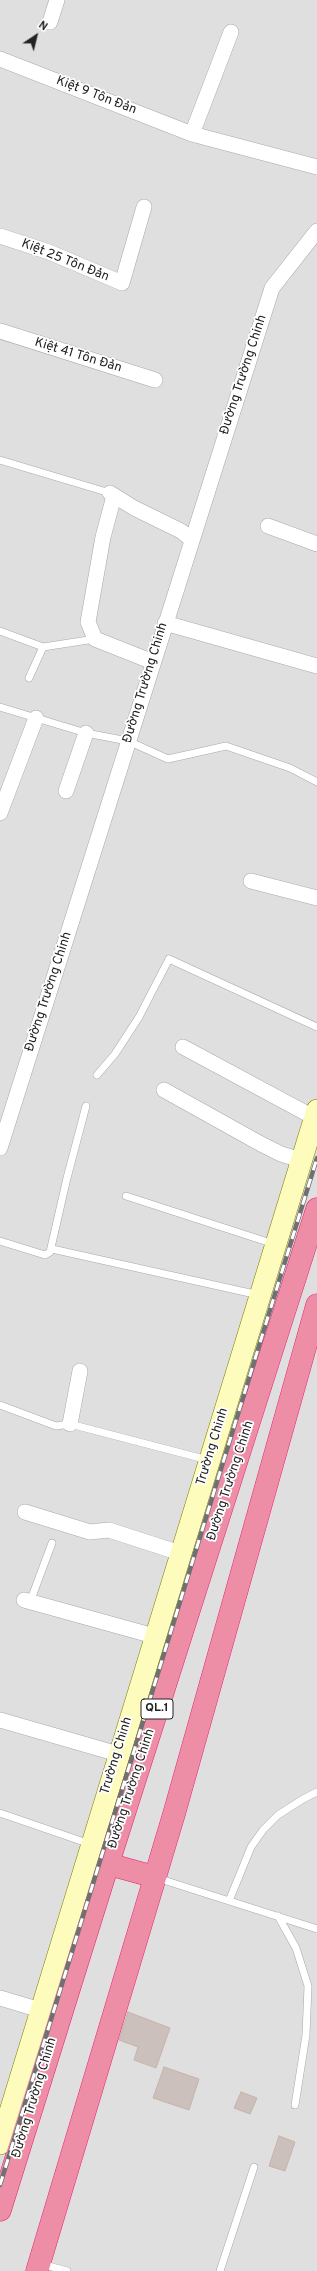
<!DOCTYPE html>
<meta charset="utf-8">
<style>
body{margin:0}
#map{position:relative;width:317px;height:2271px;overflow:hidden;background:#f2eee8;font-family:Overpass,sans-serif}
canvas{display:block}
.north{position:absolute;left:16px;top:16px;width:40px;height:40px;-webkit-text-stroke:3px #fff;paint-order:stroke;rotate:35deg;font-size:11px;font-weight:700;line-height:16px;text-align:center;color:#222}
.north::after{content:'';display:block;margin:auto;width:14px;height:18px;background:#222;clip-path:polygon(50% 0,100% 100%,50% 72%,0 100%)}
</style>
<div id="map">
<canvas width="317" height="2271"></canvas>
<div class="north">N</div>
</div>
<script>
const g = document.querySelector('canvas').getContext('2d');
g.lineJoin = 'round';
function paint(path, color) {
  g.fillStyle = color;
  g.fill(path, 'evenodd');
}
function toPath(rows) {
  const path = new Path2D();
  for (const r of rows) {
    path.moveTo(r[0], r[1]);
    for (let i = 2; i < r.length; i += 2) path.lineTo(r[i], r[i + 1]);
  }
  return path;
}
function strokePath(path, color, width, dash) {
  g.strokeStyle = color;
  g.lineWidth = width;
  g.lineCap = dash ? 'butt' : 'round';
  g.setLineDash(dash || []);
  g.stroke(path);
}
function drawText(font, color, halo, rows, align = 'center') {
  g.font = font + ' Overpass,sans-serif';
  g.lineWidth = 3.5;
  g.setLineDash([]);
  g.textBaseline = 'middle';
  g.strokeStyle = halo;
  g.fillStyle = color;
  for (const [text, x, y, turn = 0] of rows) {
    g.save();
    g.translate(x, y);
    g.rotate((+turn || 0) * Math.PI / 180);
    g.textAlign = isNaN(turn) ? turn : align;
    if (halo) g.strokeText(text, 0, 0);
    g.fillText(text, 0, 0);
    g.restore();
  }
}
paint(toPath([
 [0,0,317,0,317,2271,0,2271]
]), '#e0dfdf');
const building = toPath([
 [128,2012,170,2028,156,2068,134,2060,138,2047,119,2040,128,2012],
 [164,2067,199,2079,189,2110,153,2098,164,2067],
 [241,2092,257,2098,250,2114,234,2108,241,2092],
 [279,2136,295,2142,285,2171,269,2166,279,2136]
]);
paint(building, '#cbc0bb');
strokePath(building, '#c5b4aa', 1);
const lane = toPath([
 [0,460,110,493],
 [0,631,43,647,95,639],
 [29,678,43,647],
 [0,707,86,733,128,741,168,759,226,746,290,768,317,782],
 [97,1075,115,1054,139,1017,169,959,317,1027],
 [126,1196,274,1244],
 [0,1241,45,1255,50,1252,67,1178,86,1106],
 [52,1249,259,1295],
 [0,1405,56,1426,70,1424,208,1460],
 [30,1602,52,1543],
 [0,1813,90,1844],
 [157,1878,317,1929],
 [229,1901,251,1847,263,1830,278,1815,303,1799,317,1792],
 [278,1916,296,1948,308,1986,306,2035,295,2105],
 [41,2264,67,2271],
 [220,2271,254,2167]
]);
const street = toPath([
 [50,22,57,0],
 [0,59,192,134,317,167],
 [192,134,231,32],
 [0,236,49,252,122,283,144,207],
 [0,331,155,380],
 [110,493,134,508,181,531,192,540],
 [114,496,103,537,88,622,95,639,153,662],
 [268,526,317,544],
 [165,623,317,666],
 [66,791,86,733],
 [0,813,36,718],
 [251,881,317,898],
 [183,1047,315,1118],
 [164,1090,261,1144,281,1154,301,1160],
 [0,1148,272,288,317,231],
 [70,1424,80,1371],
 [25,1512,90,1532,109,1530,180,1553],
 [24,1600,154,1636],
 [0,1720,118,1754],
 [0,1998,40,2010]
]);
const secondary = toPath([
 [0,2144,317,1110]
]);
const highway = toPath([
 [108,1864,155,1877],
 [0,2210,108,1864,317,1209],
 [37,2271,174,1814,317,1305]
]);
strokePath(lane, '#a9a9a9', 8);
strokePath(street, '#a9a9a9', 16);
strokePath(secondary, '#7e8200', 22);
strokePath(highway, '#e62073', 23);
strokePath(lane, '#fff', 7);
strokePath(street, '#fff', 15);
strokePath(secondary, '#fdfcbc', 21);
strokePath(highway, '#ed8da6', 22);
const rail = toPath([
 [0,2185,317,1158]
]);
strokePath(rail, '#707070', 4.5);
strokePath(rail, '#fff', 3, [9]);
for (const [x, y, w] of [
 [157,1709,32]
]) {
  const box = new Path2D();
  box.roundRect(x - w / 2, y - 10, w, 20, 3);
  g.fillStyle = '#fff';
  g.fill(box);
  strokePath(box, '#222', 1);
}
drawText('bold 12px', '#222', null, [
 ["QL.1",157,1709]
]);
drawText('13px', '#222', '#fff', [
 ["Kiệt 9 Tôn Đản",96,96,21],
 ["Kiệt 25 Tôn Đản",65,261,22],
 ["Kiệt 41 Tôn Đản",78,356,17],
 ["Đường Trường Chinh",244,375,-72],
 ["Đường Trường Chinh",146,683,-73],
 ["Đường Trường Chinh",49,992,-72],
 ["Trường Chinh",213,1447,-73],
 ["Đường Trường Chinh",231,1481,-72],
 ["Trường Chinh",117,1756,-73],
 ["Đường Trường Chinh",132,1789,-72],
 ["Đường Trường Chinh",35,2098,-73]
]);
</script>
